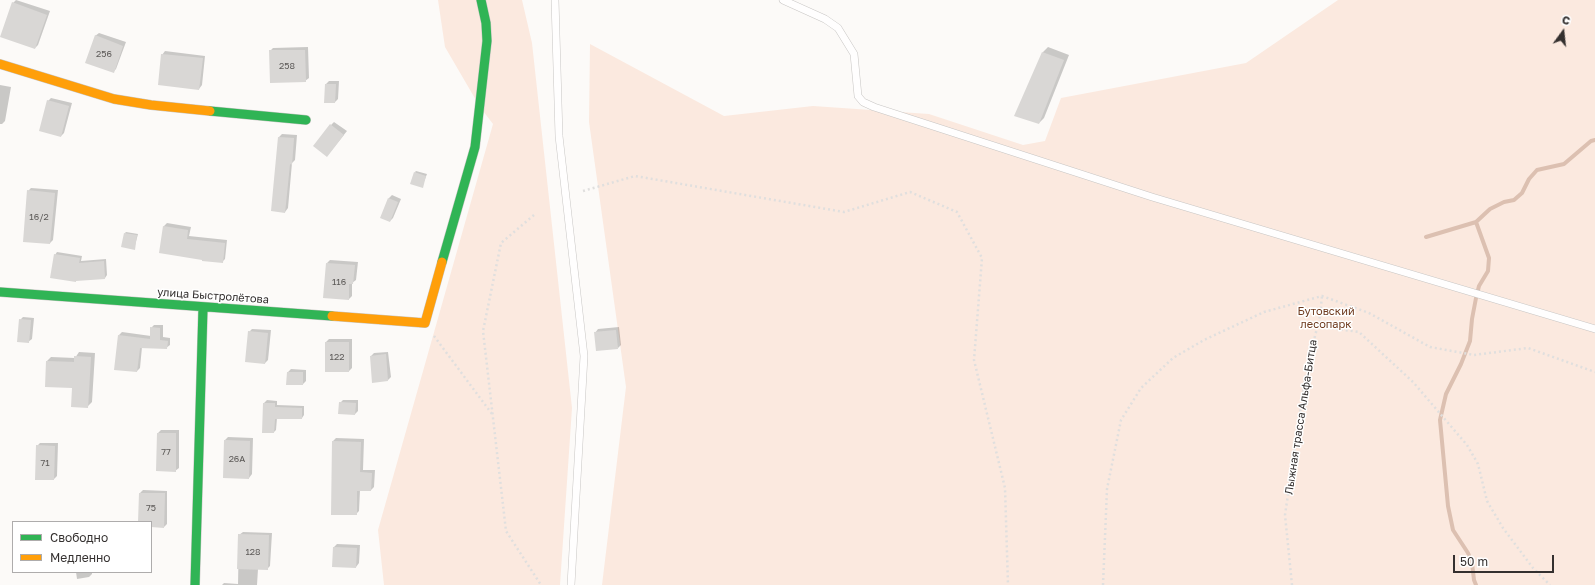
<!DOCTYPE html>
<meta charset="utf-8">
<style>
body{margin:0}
#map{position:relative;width:1595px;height:585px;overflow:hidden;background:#fcfaf8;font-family:"Golos Text",sans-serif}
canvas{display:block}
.legend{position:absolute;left:12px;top:521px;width:140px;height:52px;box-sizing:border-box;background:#fff;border:1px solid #aeacac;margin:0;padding:5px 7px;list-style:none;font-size:12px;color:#34302f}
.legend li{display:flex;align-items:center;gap:8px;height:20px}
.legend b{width:20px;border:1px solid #aeacac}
.north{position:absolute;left:1543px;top:12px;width:40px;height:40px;-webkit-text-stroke:3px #fff;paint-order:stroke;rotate:15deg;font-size:11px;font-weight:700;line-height:16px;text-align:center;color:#34302f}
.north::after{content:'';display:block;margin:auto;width:14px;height:18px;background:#34302f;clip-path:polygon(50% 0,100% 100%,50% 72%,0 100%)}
.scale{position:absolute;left:1453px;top:555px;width:101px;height:18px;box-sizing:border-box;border:2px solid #34302f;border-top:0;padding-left:5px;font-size:12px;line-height:14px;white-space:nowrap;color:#34302f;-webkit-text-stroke:3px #fff;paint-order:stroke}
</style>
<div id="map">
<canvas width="1595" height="585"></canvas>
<ul class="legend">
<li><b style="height:5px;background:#30b455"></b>Свободно</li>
<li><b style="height:5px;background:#ff9f0a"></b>Медленно</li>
</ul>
<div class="north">С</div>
<div class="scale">50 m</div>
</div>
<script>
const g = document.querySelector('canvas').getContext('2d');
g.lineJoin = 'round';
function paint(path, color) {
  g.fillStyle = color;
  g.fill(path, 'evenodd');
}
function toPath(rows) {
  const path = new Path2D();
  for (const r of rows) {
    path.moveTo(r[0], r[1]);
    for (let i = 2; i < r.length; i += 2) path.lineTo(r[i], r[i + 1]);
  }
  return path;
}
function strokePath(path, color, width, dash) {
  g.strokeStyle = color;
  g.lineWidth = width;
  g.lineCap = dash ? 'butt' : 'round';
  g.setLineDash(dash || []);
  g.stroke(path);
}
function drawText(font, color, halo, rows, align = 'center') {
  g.font = font + ' "Golos Text",sans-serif';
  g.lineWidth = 3;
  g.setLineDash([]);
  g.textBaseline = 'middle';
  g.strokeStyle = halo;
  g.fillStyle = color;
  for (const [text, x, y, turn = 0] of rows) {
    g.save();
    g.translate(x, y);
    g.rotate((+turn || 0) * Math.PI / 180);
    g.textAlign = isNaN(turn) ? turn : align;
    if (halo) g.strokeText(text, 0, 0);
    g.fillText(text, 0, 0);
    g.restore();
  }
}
paint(toPath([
 [438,0,522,0,532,43,572,408,560,585,384,585,378,530,493,124,480,107,445,47],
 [1338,0,1595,0,1595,585,602,585,626,387,589,122,590,44,724,116,813,106,929,114,1023,145,1045,141,1061,98,1246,63]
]), '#fbe9df');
paint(toPath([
 [16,0,50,11,38,45,35,48,13,3],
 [99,33,126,42,116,69,113,72,95,36],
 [308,47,309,78,305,81,270,51,273,48],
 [1048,47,1069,55,1044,118,1039,123,1043,52],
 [165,51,205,56,202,85,199,89,162,55],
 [329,81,339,81,338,99,335,102,326,84],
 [0,85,11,87,5,121,2,124,0,124],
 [51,98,72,103,64,133,61,136,48,101],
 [334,122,347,131,327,156,331,125],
 [282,134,297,135,295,160,292,163,288,208,285,212,279,137],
 [416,171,427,174,422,187,415,172],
 [31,188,58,190,53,240,50,243,28,191],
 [392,195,401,199,393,218,390,221,389,198],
 [167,223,191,227,189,236,227,240,225,259,222,262,160,252,164,226],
 [126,232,138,234,134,249,125,233],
 [57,252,82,256,81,261,106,259,107,275,105,278,77,280,76,281,55,255],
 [330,260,358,262,356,280,352,283,352,296,349,299,327,263],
 [23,317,34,318,32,339,28,342,20,320],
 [154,325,163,325,163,337,170,338,170,345,166,348,142,347,140,368,137,371,119,335,122,332,151,336,151,328],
 [619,327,621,345,618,348,595,333,598,329],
 [252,329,271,330,268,360,265,363,249,332],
 [329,339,352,339,352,368,349,371,326,342],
 [79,352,95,353,92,402,87,407,73,387,47,361,51,357,75,358],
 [388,352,391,377,388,380,373,382,371,356,374,353],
 [291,369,306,370,306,381,303,384,288,372],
 [267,400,277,401,277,405,304,406,304,415,302,418,277,418,276,430,274,432,263,432,264,403],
 [343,400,358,400,358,411,355,414,340,403],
 [161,430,179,430,179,468,175,471,158,433],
 [228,437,253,438,252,474,249,478,225,440],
 [336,438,364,439,363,470,375,470,374,487,371,490,360,490,359,511,356,514,333,441],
 [40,443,58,443,57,476,54,479,37,446],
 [143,490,167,491,167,524,164,527,151,526,151,522,139,522,140,493],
 [243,532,272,533,270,566,267,569,258,569,257,585,222,585,224,583,238,584,239,535],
 [337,544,360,545,359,563,356,567,333,566,334,547],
 [76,572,92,572,92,574,89,577,77,579]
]), '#0003');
strokePath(toPath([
 [1426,237,1476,222],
 [1476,585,1474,580,1472,563,1468,553,1453,530,1448,506,1440,420,1446,394,1461,364,1470,341,1472,319,1476,298,1479,286,1488,271,1489,258,1476,222,1490,209,1504,202,1514,200,1522,193,1529,179,1537,170,1564,164,1591,141,1595,140]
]), '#dcc0b1', 4);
paint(toPath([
 [12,2,47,15,35,49,0,37],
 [95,35,123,46,114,73,85,63],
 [269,50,305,50,306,82,270,83],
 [1042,52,1064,60,1039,124,1014,116],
 [161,54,203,58,199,90,158,85],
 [325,84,336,84,335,103,324,103],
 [47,100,69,106,61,137,39,131],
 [330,124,344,135,327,157,313,146],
 [278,137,294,138,292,165,290,164,285,213,271,211],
 [414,172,426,176,423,188,410,184],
 [27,190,55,193,50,244,23,242],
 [388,198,398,202,390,222,380,218],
 [163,226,188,230,187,239,225,243,223,263,202,261,202,260,159,253],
 [124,233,137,235,135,250,121,247],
 [54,254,80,258,79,263,104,261,105,279,76,281,76,282,50,278],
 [326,263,355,265,353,284,349,284,349,300,323,298],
 [19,319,31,320,29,343,17,342],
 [150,327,160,328,160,340,168,341,167,349,140,348,137,372,114,370,118,335,150,339],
 [616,330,618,349,596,351,594,332],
 [248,331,268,333,265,364,245,362],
 [325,342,349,342,349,372,325,372],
 [386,354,388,381,372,383,370,356],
 [74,356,91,357,88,408,71,407,72,388,45,387,46,361,74,362],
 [287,372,303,372,303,385,286,385],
 [339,402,356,403,355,415,338,414],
 [263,403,275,403,275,407,302,408,302,419,275,419,274,433,262,433],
 [157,433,176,433,176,472,156,471],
 [224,440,250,441,249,479,223,478],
 [332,441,361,442,360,472,372,473,371,491,357,491,357,515,331,515],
 [36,445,55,446,54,480,35,480],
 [139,493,165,493,164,528,151,527,151,522,138,522],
 [238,534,269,535,268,570,237,569],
 [333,547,357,548,356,568,332,567]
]), '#d9d7d5');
const lane = toPath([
 [555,0,559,136,584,356,571,585],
 [783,0,825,19,838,28,854,54,858,96,863,102,874,107,1152,197,1595,329]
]);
const fast = toPath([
 [210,111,306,120],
 [442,262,475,147,487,41,486,23,481,0],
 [0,292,332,316],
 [195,585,203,308]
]);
const slow = toPath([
 [0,64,114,99,151,105,210,111],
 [332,316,425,323,442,262]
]);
strokePath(lane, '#c8c6c4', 8);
strokePath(fast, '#c8c6c4', 10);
strokePath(slow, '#c8c6c4', 10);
strokePath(toPath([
 [583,191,635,176,844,212,910,192,957,212,982,258,974,360,1005,488,1008,585],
 [534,215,501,243,483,331,506,531,541,585],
 [1316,326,1359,332,1413,382,1467,445,1478,464,1487,501,1503,528,1533,568,1550,585],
 [434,336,492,414],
 [1103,585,1107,489,1121,420,1141,388,1173,358,1204,340,1264,312,1322,296,1369,313,1430,347,1474,355,1528,348,1595,372],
 [1292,585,1285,515,1306,372,1320,316,1322,296]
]), '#e0dfde', 2.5, [2, 3]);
strokePath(lane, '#fffefe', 7);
strokePath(fast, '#30b455', 9);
strokePath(slow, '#ff9f0a', 9);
drawText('9px', '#5d5a58', null, [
 ["256",104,54],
 ["258",287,66],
 ["16/2",39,217],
 ["116",339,282],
 ["122",337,357],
 ["77",166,452],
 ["26А",237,459],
 ["71",45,463],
 ["75",151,508],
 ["128",253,552]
]);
drawText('11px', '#34302f', '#fff', [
 ["улица Быстролётова",213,296,4],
 ["Лыжная трасса Альфа-Битца",1301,417,-81]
]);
drawText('11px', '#6f3b1f', '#fff', [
 ["Бутовский",1326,312],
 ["лесопарк",1326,325]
]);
</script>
